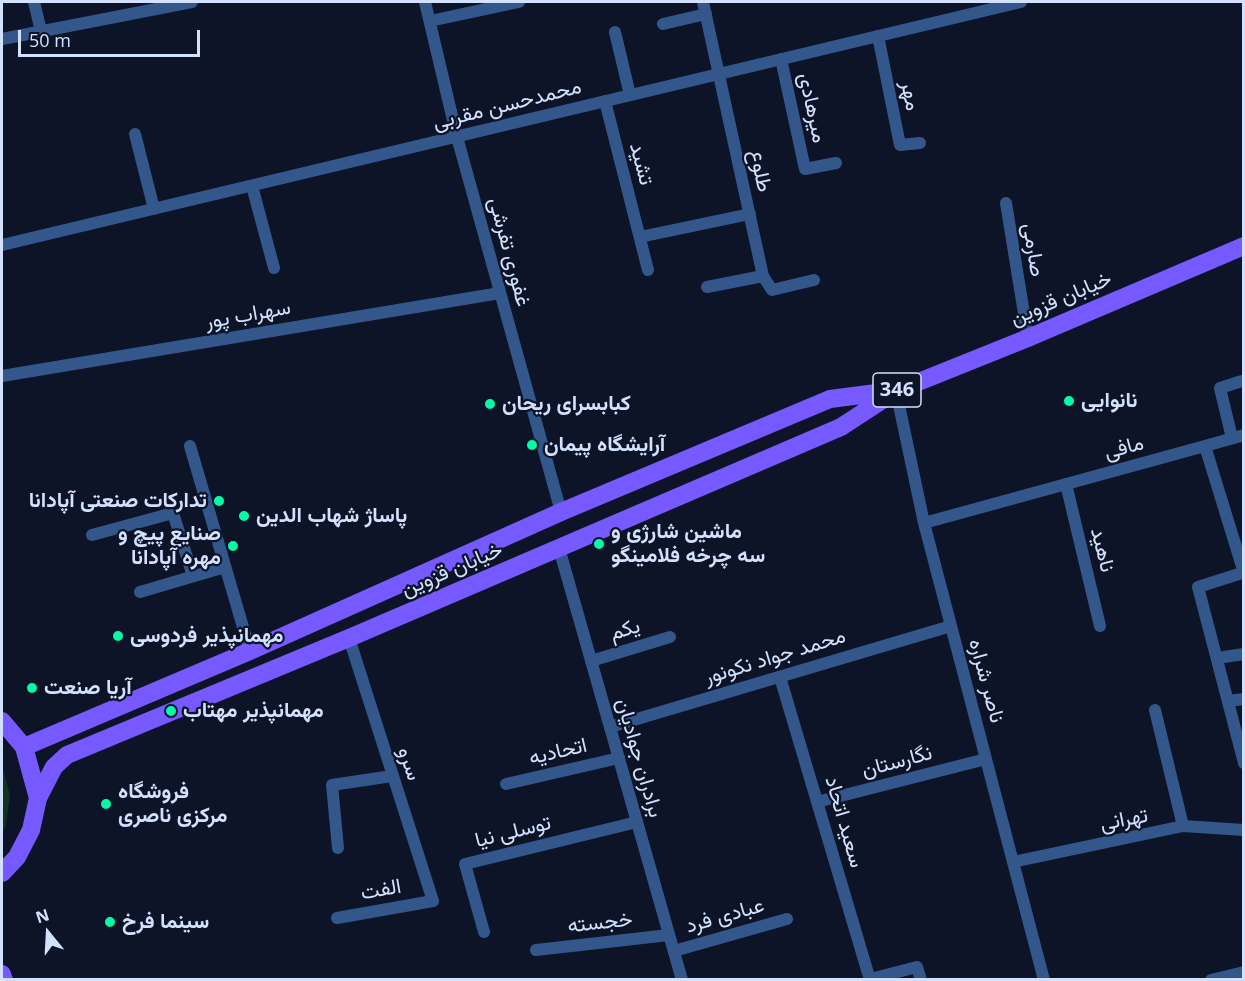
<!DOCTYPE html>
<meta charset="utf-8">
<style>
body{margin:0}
#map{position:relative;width:1245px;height:981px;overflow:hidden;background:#0d1427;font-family:"Open Sans",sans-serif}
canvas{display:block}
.frame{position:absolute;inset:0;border:3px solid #d3e1ff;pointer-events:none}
.north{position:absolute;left:18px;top:903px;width:60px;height:60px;-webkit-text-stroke:4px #0d1427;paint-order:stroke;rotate:342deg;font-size:16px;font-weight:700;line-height:24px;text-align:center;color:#d3e1ff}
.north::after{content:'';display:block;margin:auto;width:21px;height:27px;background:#d3e1ff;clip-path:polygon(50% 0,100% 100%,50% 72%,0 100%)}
.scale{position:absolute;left:18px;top:30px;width:182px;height:27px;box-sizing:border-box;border:3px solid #d3e1ff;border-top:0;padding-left:8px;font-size:18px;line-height:21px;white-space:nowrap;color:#d3e1ff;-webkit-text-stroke:4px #0d1427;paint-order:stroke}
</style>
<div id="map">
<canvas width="1245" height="981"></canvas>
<div class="frame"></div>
<div class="north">N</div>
<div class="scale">50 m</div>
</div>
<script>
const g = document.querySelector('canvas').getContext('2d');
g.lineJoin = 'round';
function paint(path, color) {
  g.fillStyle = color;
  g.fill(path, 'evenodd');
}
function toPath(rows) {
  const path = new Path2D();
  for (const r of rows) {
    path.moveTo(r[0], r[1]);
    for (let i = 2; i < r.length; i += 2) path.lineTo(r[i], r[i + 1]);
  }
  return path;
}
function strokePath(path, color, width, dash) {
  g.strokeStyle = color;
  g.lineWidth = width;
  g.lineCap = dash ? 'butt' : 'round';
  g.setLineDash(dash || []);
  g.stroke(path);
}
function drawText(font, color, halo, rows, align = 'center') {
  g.font = font + ' "Open Sans",Vazirmatn,sans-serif';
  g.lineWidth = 4.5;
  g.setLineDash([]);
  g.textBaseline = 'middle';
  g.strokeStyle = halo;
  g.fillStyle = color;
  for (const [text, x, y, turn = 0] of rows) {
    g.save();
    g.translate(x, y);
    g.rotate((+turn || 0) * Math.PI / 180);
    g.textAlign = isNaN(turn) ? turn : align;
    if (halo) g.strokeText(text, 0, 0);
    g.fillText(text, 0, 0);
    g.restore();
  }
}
paint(toPath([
 [2,764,10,796,6,825,2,835]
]), '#0f3221');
strokePath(toPath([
 [430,21,519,2],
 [663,24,706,14],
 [615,32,630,95],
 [878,36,900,145,920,143],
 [781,59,805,169,836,163],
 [252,186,274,268],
 [1006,203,1028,338],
 [1232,438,1220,388,1242,381],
 [1066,484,1100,626],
 [92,535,173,513,193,576],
 [1217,658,1244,654],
 [591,661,670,637],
 [1228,701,1244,699],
 [1155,710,1183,826],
 [506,784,619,758],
 [338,848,332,785,392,776],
 [484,932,465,864,637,822],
 [536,950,669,935],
 [674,951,787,919],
 [870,979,917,967,921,980],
 [1211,980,1244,972]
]), '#33578b', 12);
strokePath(toPath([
 [34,2,41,31],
 [703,2,763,276,707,287],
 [2,39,192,2],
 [605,101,648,270],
 [135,134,154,209],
 [640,237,750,214],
 [763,276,772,290,814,280],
 [2,376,500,293],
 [896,391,924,523,1044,980],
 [190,446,250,651],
 [1205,446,1244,435],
 [924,523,1205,446,1244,573],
 [1242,573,1198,587,1244,763],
 [140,592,225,567],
 [780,677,870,980],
 [610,727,951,626],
 [817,802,986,759],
 [1013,862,1183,826,1244,830],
 [337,918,433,901,349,638]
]), '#33578b', 12);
strokePath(toPath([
 [425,2,457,137,561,512],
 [2,245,1021,2],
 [559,548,682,980]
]), '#33578b', 12);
strokePath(toPath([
 [2,721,24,747,38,798,31,830,17,857,2,873],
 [24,747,250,651,561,512,830,399,892,391],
 [38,798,54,767,67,755,349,638,841,427,896,391,1028,338,1244,246],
 [2,974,4,980]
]), '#775aff', 18);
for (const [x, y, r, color] of [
 [1069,401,6,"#00fea6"],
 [490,404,6,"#00fea6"],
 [532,445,6,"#00fea6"],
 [219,501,6,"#00fea6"],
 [244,516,6,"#00fea6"],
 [599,544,6,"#00fea6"],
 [233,546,6,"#00fea6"],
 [118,636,6,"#00fea6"],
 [32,688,6,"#00fea6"],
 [171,711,6,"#00fea6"],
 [106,804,6,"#00fea6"],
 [110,922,6,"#00fea6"]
]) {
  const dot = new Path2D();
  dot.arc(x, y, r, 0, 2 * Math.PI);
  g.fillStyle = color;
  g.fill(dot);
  strokePath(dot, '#0d1427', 2);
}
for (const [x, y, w] of [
 [897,390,48]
]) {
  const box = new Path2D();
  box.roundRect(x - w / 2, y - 17, w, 34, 4.5);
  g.fillStyle = '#0d1427';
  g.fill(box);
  strokePath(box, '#d3e1ff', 1.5);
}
drawText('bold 20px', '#d3e1ff', null, [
 ["346",897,390]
]);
drawText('21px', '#d3e1ff', '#0d1427', [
 ["مهر",910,96,79],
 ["محمدحسن مقربی",507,105,-14],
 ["میرهادی",812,108,78],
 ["تشید",641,164,75],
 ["طلوع",760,171,78],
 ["صارمی",1033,250,81],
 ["غفوری تفرشی",509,252,75],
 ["خیابان قزوین",1061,299,-23],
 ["سهراب پور",248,315,-10],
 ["مافی",1124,448,-15],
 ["ناهید",1102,550,76],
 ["خیابان قزوین",452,570,-23],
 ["یکم",625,630,-17],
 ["محمد جواد نکونور",775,657,-17],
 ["ناصر شراره",986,681,75],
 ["اتحادیه",558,752,-13],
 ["برادران جوادیان",639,758,74],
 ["نگارستان",897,762,-15],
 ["سرو",409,764,72],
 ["تهرانی",1124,820,-11],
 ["سعید اتحاد",844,822,74],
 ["توسلی نیا",513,832,-14],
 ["الفت",381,890,-10],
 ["عبادی فرد",725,916,-16],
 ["خجسته",600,923,-6]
]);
drawText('bold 21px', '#d3e1ff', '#0d1427', [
 ["نانوایی",1081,401],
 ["کبابسرای ریحان",502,404],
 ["آرایشگاه پیمان",544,445],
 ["تدارکات صنعتی آپادانا",207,501,"right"],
 ["پاساژ شهاب الدین",256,516],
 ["ماشین شارژی و",611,532],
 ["سه چرخه فلامینگو",611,556],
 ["صنایع پیچ و",221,534,"right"],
 ["مهره آپادانا",221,558,"right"],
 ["مهمانپذیر فردوسی",130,636],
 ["آریا صنعت",44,688],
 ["مهمانپذیر مهتاب",183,711],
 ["فروشگاه",118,792],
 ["مرکزی ناصری",118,816],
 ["سینما فرخ",122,922]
], 'left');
</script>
